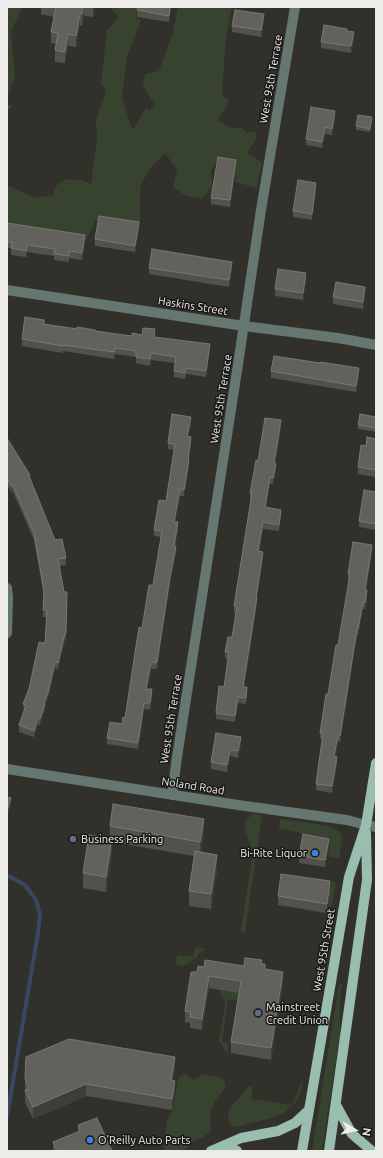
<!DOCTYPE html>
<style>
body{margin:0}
#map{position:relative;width:383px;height:1158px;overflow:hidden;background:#32302a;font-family:Ubuntu,sans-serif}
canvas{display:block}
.frame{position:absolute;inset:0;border:8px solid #edece8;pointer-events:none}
.north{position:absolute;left:335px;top:1110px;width:40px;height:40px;-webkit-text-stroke:3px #191816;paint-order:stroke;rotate:99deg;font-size:11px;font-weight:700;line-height:16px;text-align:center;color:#edece8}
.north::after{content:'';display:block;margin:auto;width:14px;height:18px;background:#edece8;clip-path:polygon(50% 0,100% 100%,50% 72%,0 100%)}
</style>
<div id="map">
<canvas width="383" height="1158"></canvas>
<div class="frame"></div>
<div class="north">N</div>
</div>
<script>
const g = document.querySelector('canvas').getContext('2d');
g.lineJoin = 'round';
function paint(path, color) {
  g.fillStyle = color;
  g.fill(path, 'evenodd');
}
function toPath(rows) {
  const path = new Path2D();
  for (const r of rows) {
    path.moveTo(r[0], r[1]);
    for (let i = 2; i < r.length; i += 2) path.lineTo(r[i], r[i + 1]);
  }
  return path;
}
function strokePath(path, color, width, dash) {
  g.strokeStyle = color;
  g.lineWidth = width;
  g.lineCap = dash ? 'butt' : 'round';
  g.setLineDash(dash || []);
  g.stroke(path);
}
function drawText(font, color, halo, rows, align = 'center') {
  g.font = font + ' Ubuntu,sans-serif';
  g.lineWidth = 3;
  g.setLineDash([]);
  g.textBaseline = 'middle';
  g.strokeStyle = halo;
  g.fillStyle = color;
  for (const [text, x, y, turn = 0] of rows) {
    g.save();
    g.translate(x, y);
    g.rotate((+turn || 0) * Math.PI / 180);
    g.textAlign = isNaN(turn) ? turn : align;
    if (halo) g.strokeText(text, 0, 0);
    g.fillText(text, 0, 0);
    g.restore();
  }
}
paint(toPath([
 [7,7,22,7,11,32,15,77,7,98],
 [111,7,138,7,136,17,141,21,127,56,122,97,131,126,134,129,146,107,150,111,154,104,143,85,145,74,159,71,173,32,178,7,232,7,226,36,222,96,228,99,228,104,218,120,228,127,242,128,247,133,255,131,257,138,247,153,262,162,257,188,235,182,236,166,217,161,211,171,212,186,202,199,186,196,173,187,177,170,165,153,149,169,140,188,140,228,95,221,86,241,57,236,7,225,7,186,12,187,34,198,53,195,56,186,65,179,83,180,91,184,97,139,96,121,106,90,101,84,107,30,119,18,111,9],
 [255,814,262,815,245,932,241,932,252,858,251,848,245,830,245,823,248,818,252,815],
 [280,819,330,826,339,831,342,836,339,858,328,856,330,844,304,840,305,834,281,829,279,828],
 [327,881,336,883,330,914,306,911,306,910,327,913],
 [196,947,203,948,204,950,203,953,202,951,197,955,197,957,187,964,182,966,177,965,176,963,177,955,193,957,195,948],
 [243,975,239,1001,228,999,222,1042,226,1043,226,1044,229,1045,227,1054,219,1041,225,1005,224,1000,222,995,219,992],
 [339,984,342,984,340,996,340,1036,336,1060,322,1151,312,1151],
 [186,1074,193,1080,199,1077,200,1074,222,1078,226,1084,225,1088,215,1101,211,1109,210,1118,211,1127,210,1133,190,1144,184,1151,163,1151,167,1123,165,1122,173,1110,178,1078],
 [303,1080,301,1091,296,1102,283,1114,272,1118,246,1124,246,1125,232,1127,230,1124,228,1118,229,1112,231,1107,248,1087,252,1087,253,1089,251,1099,292,1105]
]), '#37422f');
strokePath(toPath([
 [7,107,9,107],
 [7,876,10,877,25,885,36,900,40,915,38,933,7,1117]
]), '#394763', 4);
strokePath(toPath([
 [7,290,244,326,338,338,376,345],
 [7,588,8,597,7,633],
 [7,769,238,805,347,820,366,825,376,827],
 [172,795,177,757,237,371,261,210,295,7]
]), '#657770', 10);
strokePath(toPath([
 [336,1105,352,1134,372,1151],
 [226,1145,237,1151],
 [211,1151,241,1138,278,1131,295,1123,309,1110],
 [302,1151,349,877,366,825,376,763],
 [329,1151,367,880,366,833]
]), '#99bdaf', 10);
paint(toPath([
 [41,7,95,7,93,17,84,16,82,26,80,25,76,47,68,46,65,63,55,62,55,50,56,44,51,43,51,32,54,17,41,14],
 [138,7,171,7,169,22,137,17],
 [264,21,261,37,232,32,232,26],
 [354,38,351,53,321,48,321,42],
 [335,118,332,135,325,134,322,148,306,145,306,139],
 [372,121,370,132,356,130,356,126],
 [236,166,230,207,211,204,211,198],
 [316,190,312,220,293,217,293,211],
 [7,223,85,242,82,260,69,258,69,262,54,260,54,256,27,252,26,257,11,255,11,248,7,248],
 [139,229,135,252,95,246,95,239],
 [149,268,232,268,229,287,149,274],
 [306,280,303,300,275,296,275,289],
 [365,293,363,309,333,304,333,297],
 [44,324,77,329,95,331,132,336,155,337,210,350,206,377,186,374,185,379,174,377,174,371,175,363,151,360,150,366,136,363,136,357,115,354,114,359,63,351,63,353,22,346,22,339],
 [271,371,359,375,356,392,271,378],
 [376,417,376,432,358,429,358,425],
 [191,423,188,437,191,443,189,459,189,466,184,496,180,496,175,522,178,529,175,546,176,552,170,583,157,668,156,668,156,669,151,669,147,689,152,696,150,710,144,709,138,749,107,744,107,738,122,724,125,718,142,628,153,585,161,537,154,536,154,530,166,501,174,450,168,449,168,443],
 [281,427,275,464,276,470,273,484,270,484,266,508,281,516,279,531,263,529,259,551,263,558,257,597,257,603,244,687,247,694,246,704,238,703,235,722,216,719,216,713,224,687,228,659,225,658,225,652,232,637,236,613,234,613,234,606,251,500,250,500,250,493,258,461],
 [7,438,30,479,55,540,66,558,66,565,59,566,64,592,67,592,66,640,65,640,58,669,55,668,48,699,45,705,45,710,40,725,38,725,34,737,19,732,19,725,24,711,23,704,45,643,47,617,43,617,44,596,34,540,13,492,12,493,7,485],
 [376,439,376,477,358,474,358,467,366,446],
 [376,492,375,530,359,527,359,521],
 [372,552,366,590,367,597,365,609,363,609,358,635,357,635,340,742,338,742,335,756,337,763,332,793,316,790,316,784,322,739,320,739,320,733,338,645,349,580,348,580,348,574],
 [216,733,241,743,238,758,230,756,227,772,211,769,211,762],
 [110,826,204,834,201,852,217,870,211,909,189,906,189,891,194,856,112,842,112,853,106,892,83,888,83,873,110,838],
 [329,845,325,867,299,863,299,856],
 [330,890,327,913,278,905,278,896],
 [262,964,265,969,283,983,271,1060,231,1053,231,1042,239,993,209,988,202,1030,190,1028,190,1023,185,1022,185,1011,197,972,204,967,244,966],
 [175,1068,173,1080,175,1092,172,1110,86,1096,33,1119,25,1102,25,1079],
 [78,1125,112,1151,53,1151,53,1142,78,1132]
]), '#53514b');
paint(toPath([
 [83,7,84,16,82,26,82,14],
 [93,7,95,7,93,17],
 [170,7,171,7,169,22,169,16],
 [80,14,80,25,76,47,76,36],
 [264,14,264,21,261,37,261,30],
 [354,32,354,38,351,53,351,46],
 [68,34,68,46,65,63,65,52],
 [335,111,335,118,332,135,332,129],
 [325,127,325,134,322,148,322,142],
 [236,160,236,166,230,207,230,200],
 [316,183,316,190,312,220,312,214],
 [139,222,139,229,135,252,135,246],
 [85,235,85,242,82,260,82,253],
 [232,262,232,268,229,287,229,280],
 [306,273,306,280,303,300,303,293],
 [365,287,365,293,363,309,363,302],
 [210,344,210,350,206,377,206,371],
 [359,368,359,375,356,392,356,386],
 [191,417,191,423,187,443,187,436],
 [281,420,281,427,274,470,274,463],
 [191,437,191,443,188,466,188,459],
 [189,459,189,466,184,496,184,490],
 [276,464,276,470,273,484,273,478],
 [270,477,270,484,265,514,265,507],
 [12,486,13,486,13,492,12,493],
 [180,489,180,496,174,528,174,522],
 [281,510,281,516,279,531,279,525],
 [376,516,376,523,375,530,375,524],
 [178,522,178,529,174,552,174,546],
 [263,522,263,529,258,558,258,551],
 [372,545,372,552,365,596,365,590],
 [176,546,176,552,170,583,157,668,157,662,170,577],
 [263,552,263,558,256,603,256,597],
 [367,590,367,597,365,609,365,603],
 [257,597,257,603,243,693,243,687],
 [363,602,363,609,358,635,358,629],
 [357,629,357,635,340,742,340,736],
 [65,633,65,640,58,669,58,663],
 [55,662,55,668,48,699,45,705,45,710,40,725,40,719],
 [151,662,151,669,146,695,146,689],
 [247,687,247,694,246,704,246,698],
 [152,689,152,696,150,710,150,703],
 [238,697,238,703,235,722,235,716],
 [144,703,144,709,138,749,138,743],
 [38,718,38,725,34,737,34,731],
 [338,735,338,742,334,763,334,756],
 [241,737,241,743,238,758,238,751],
 [230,750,230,756,227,772,227,765],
 [337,757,337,763,332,793,332,786],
 [11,798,11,804,7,818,7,811],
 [204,819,204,834,200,857,200,842],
 [112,838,112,853,106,892,106,877],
 [329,839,329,845,325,867,325,860],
 [217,855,217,870,211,909,211,894],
 [330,881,330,890,327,913,327,904],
 [283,972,283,983,271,1060,271,1048],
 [209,976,209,988,202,1030,202,1019],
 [175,1057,175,1068,171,1092,171,1080],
 [175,1081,175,1092,172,1110,172,1099],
 [86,1084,86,1096,33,1119,33,1107]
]), '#3f3d37');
const building = toPath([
 [56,7,83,7,82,14,80,14,76,36,68,34,65,52,55,50,58,33,51,32,56,7],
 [138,7,170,7,169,16,137,10,138,7],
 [235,10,264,14,261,30,232,26,235,10],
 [324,25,347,29,347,31,354,32,351,46,321,42,324,25],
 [311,107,335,111,332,129,325,127,322,142,306,139,311,107],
 [358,115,372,117,370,129,356,126,358,115],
 [218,157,236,160,230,200,211,198,218,157],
 [298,180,316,183,312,214,293,211,298,180],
 [99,216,139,222,135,246,95,239,99,216],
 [7,223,85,235,82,253,69,251,69,256,54,254,55,249,27,245,26,251,11,248,12,242,7,242,7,223],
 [152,249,232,262,229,280,149,268,152,249],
 [278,269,306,273,303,293,275,289,278,269],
 [336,282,365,287,363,302,333,297,336,282],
 [25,317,44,320,44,324,77,329,77,327,95,330,95,331,132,336,132,333,142,335,143,328,155,329,154,337,210,344,206,371,186,368,185,373,174,371,176,357,151,353,150,359,136,357,136,351,115,348,114,352,63,345,63,346,22,339,25,317],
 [274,356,320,363,320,362,359,368,356,386,271,371,274,356],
 [172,414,191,417,187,436,191,437,188,459,189,459,184,490,180,489,174,522,178,522,174,546,176,546,170,577,157,662,156,661,156,663,151,662,146,689,152,689,150,703,144,703,138,743,107,738,110,722,122,724,123,717,125,718,139,627,142,628,149,585,153,585,162,531,154,530,159,500,166,501,175,444,168,443,172,414],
 [360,414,376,417,376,428,358,425,360,414],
 [265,418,281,420,274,463,276,464,273,478,270,477,265,507,281,510,279,525,263,522,258,551,263,552,256,597,257,597,243,687,247,687,246,698,238,697,235,716,216,713,219,686,224,687,229,652,225,652,228,637,232,637,237,607,234,606,252,493,250,493,256,460,258,461,265,418],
 [367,437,376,439,376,470,358,467,361,445,366,446,367,437],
 [7,438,30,475,29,476,55,540,62,539,66,558,58,559,64,592,67,592,66,633,65,633,58,663,55,662,48,693,44,703,45,704,40,719,38,718,34,731,19,725,26,705,23,704,29,689,39,642,45,643,47,610,43,610,44,591,34,533,13,486,12,486,7,479,7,473,8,472,7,470,7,438],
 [364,490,376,492,376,516,375,524,359,521,364,490],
 [353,542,372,545,365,590,367,590,366,597,365,603,363,602,358,629,357,629,340,736,338,735,334,756,337,757,332,786,316,784,323,733,320,733,326,694,328,694,336,645,338,645,350,574,348,574,353,542],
 [216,733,241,737,238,751,230,750,227,765,211,762,216,733],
 [7,797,11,798,7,811,7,797],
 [113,804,204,819,200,842,110,826,113,804],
 [303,834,329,839,325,860,299,856,303,834],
 [89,835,112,838,106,877,83,873,89,835],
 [195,851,217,855,211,894,189,891,195,851],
 [281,874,330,881,327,904,278,896,281,874],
 [245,958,262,960,261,964,265,964,265,969,283,972,271,1048,231,1042,241,981,209,976,202,1019,190,1017,191,1012,185,1011,191,972,197,972,198,966,204,967,205,960,244,966,245,958],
 [69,1039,175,1057,171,1080,175,1081,172,1099,86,1084,33,1107,25,1090,29,1089,25,1079,26,1057,69,1039],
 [97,1118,112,1151,57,1151,53,1142,80,1131,78,1125,97,1118]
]);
paint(building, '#63615c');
strokePath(building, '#797772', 1);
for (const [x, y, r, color] of [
 [73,839,4,"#5c6f8a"],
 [315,853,4,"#3f7fe0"],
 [258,1013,4,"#5c6f8a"],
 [90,1140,4,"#3f7fe0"]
]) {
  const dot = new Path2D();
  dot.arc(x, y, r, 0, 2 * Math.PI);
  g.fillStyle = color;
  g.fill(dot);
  strokePath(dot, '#191816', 1.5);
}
drawText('11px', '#edece8', '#191816', [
 ["West 95th Terrace",271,79,-80],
 ["Haskins Street",193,306,9],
 ["West 95th Terrace",221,399,-81],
 ["West 95th Terrace",171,719,-81],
 ["Noland Road",193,786,9],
 ["West 95th Street",324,950,-80]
]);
drawText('11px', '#edece8', '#191816', [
 ["Business Parking",81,839],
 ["Bi-Rite Liquor",307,853,"right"],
 ["Mainstreet",266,1007],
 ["Credit Union",266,1020],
 ["O'Reilly Auto Parts",98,1140]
], 'left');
</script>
